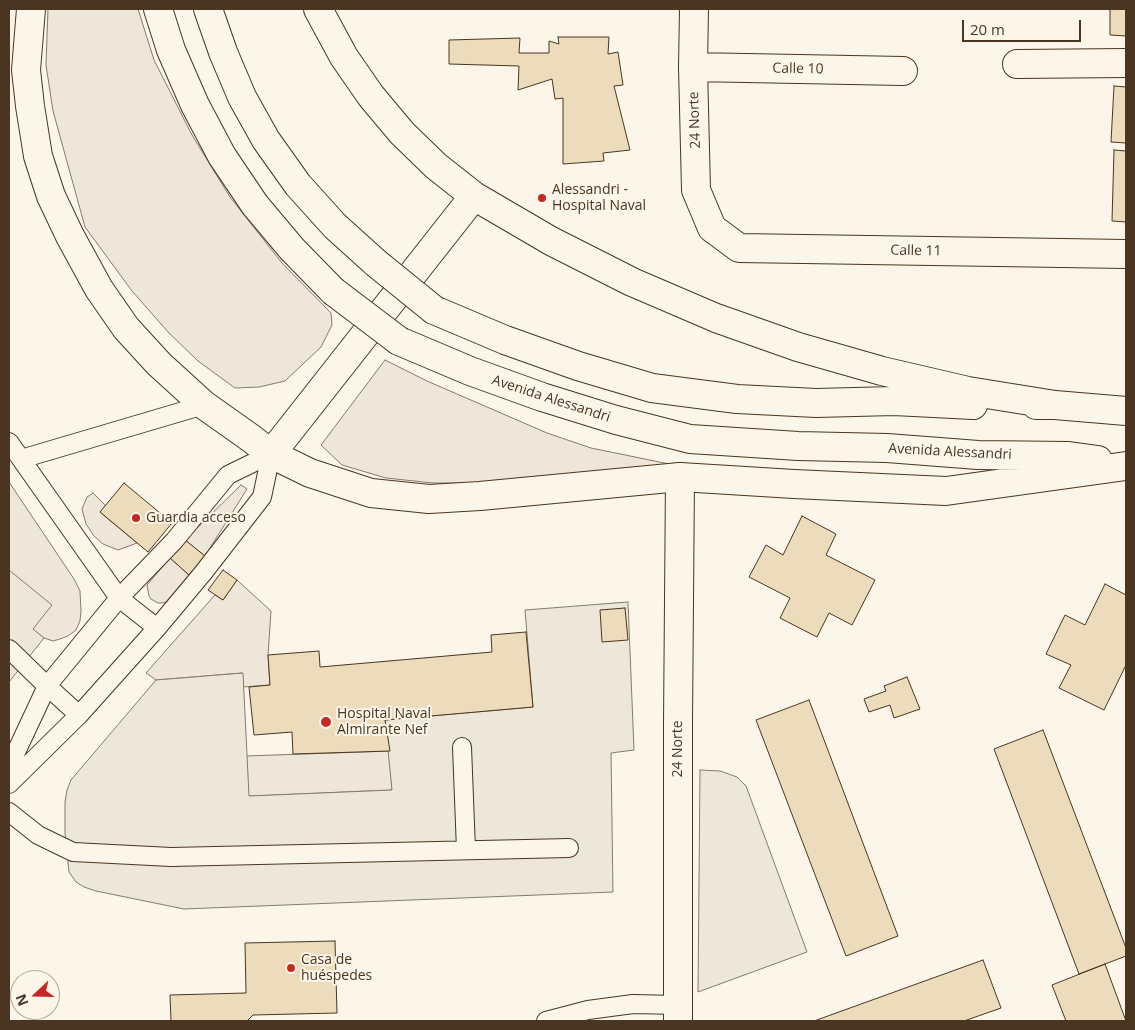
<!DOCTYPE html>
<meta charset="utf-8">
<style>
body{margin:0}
#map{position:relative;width:1135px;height:1030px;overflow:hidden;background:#fbf6e9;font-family:"Open Sans",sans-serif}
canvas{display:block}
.frame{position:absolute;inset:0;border:10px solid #4a3520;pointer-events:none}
.north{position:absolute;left:10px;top:970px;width:50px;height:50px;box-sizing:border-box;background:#fbf6e9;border:1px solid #b4a999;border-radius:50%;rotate:249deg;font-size:14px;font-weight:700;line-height:20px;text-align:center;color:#4a3520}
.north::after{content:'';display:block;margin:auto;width:18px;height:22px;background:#c62828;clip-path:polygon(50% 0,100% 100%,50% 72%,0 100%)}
.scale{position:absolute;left:962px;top:20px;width:119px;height:22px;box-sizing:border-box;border:2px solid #4a3520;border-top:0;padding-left:6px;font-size:15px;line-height:18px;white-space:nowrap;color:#4a3520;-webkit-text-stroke:4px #fbf6e9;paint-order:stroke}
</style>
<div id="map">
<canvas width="1135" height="1030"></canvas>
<div class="frame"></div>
<div class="north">N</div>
<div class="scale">20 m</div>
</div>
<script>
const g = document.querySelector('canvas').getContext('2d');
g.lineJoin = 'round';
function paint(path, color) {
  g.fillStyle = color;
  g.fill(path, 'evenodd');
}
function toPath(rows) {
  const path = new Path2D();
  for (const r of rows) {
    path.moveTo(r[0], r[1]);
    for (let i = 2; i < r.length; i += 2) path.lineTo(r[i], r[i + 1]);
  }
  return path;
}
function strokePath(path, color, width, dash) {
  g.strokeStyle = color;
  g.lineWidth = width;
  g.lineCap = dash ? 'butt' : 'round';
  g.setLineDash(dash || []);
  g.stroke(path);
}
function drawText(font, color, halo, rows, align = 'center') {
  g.font = font + ' "Open Sans",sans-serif';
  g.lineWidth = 4;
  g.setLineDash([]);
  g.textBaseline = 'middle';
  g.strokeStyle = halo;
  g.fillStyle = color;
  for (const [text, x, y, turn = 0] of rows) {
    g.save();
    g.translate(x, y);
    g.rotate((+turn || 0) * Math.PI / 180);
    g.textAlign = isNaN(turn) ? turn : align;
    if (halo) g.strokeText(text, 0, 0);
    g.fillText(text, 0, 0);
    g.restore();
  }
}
const green = toPath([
 [48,9,138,9,154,60,192,135,230,197,282,263,331,313,332,325,321,347,285,381,259,387,235,388,198,361,168,332,132,291,85,227,53,111,46,65,48,9],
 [385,360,427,381,547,433,591,448,674,465,499,483,433,483,386,478,342,465,321,445,385,360],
 [9,482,74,579,80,591,81,611,80,621,76,630,68,636,60,639,53,641,44,638,33,630,9,571,9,482],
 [241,485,247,489,205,556,185,540,241,485],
 [93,493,106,506,101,513,137,543,118,550,103,544,94,536,86,524,82,509,87,497,93,493],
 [170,558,189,575,166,602,162,603,158,603,151,599,149,596,147,585,170,558],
 [237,580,271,611,268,655,270,685,243,687,242,673,156,680,146,673,215,595,223,600,237,580],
 [390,751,392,790,229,797,188,758,390,751]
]);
paint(green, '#ede6d9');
strokePath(green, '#887966', 1);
const parking = toPath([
 [9,570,52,605,33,629,44,638,9,682,9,570],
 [628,602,634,750,611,753,613,892,184,909,96,891,84,887,76,882,69,872,65,833,65,802,67,790,71,780,82,767,156,680,243,673,249,796,392,790,385,720,533,707,525,610,628,602],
 [700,770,720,771,737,777,746,786,807,952,698,992,700,770]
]);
paint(parking, '#ede7d9');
strokePath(parking, '#887966', 1);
const building = toPath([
 [1110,9,1126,9,1126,36,1110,35,1110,9],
 [558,37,609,37,608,54,618,52,623,85,614,86,630,150,603,153,604,161,563,164,563,98,555,99,552,79,518,90,519,66,449,64,449,40,520,38,519,53,549,53,549,41,559,44,558,37],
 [1114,86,1126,87,1126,143,1111,142,1114,86],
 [1114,150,1126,151,1126,222,1112,221,1114,150],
 [124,483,172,523,148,552,100,512,124,483],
 [802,516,836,534,826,555,875,580,852,625,829,613,817,637,780,618,790,598,749,577,766,545,783,555,802,516],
 [185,540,205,556,189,575,170,558,185,540],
 [223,570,237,580,223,600,208,590,223,570],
 [1105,584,1126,595,1126,665,1104,710,1059,688,1071,665,1046,654,1065,615,1085,625,1105,584],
 [625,608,628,640,602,642,600,610,625,608],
 [526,632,533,707,385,720,390,751,293,754,292,732,254,735,249,687,270,685,268,655,319,651,320,667,492,652,491,635,526,632],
 [907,677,920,709,894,718,890,705,869,712,864,699,886,691,884,686,907,677],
 [809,700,898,936,846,956,756,720,809,700],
 [1043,730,1126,948,1126,956,1079,974,994,749,1043,730],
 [335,941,337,1013,253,1015,247,1021,171,1021,170,995,246,993,245,943,335,941],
 [983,960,1001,1008,964,1021,814,1021,983,960],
 [1105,964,1126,1021,1066,1021,1052,985,1105,964]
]);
paint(building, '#ecdcbc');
strokePath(building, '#4a3520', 1);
const lane = toPath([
 [9,442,119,598,157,628],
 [21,459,204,405],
 [9,649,47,686,79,715],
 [462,747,466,850],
 [9,767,47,686,119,598,174,541,228,475,271,454],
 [9,784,79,715,157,628,203,573,262,497,271,454],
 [9,812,38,835,73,852,171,857,569,848],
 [546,1021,588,1010,633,1004,678,1005]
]);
const street = toPath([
 [694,9,693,67,696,190,712,228,739,248,1126,254],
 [1017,64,1126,63],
 [693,67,903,71],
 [678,1021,678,723,680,477]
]);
const primary = toPath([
 [31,9,26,70,30,106,38,156,51,196,70,236,99,289,126,328,159,364,204,405,252,439,271,454,310,473,371,493,429,499,480,496,680,477,794,484,946,491,1126,466],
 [158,9,171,50,195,105,222,156,255,205,292,249,333,291],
 [208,9,223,52,242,97,266,140,298,185,335,226,376,263],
 [318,9,344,57,371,96,402,133,436,166,474,196,551,241,632,282,716,318,798,347,882,371,968,391,1055,405],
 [434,310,505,340,578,366,652,388,737,399,816,403,894,401,973,405],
 [399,341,470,371,542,397,616,420,690,439,798,446,887,448,978,455,1069,456,1098,460],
 [1036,405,1055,405,1126,411],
 [271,454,474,196]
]);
strokePath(lane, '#4a3520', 20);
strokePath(street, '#4a3520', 30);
strokePath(primary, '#4a3520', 30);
strokePath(lane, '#fbf6e9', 18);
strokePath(street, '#fbf6e9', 28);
strokePath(primary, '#fbf6e9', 28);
const primaryBridge = toPath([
 [376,263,434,310],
 [333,291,399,341]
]);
strokePath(primaryBridge, '#4a3520', 30, []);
strokePath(primaryBridge, '#fbf6e9', 28);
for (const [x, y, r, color] of [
 [542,198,5,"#c62828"],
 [136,518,5,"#c62828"],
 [326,722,6,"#c62828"],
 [291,968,5,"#c62828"]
]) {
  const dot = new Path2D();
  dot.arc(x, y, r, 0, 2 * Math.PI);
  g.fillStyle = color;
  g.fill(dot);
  strokePath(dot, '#fbf6e9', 2);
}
drawText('14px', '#4a3520', '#fbf6e9', [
 ["Calle 10",798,69,1],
 ["24 Norte",695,120,-92],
 ["Calle 11",916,251,1],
 ["Avenida Alessandri",551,399,18],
 ["Avenida Alessandri",950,452,3],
 ["24 Norte",678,749,-90]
]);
drawText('14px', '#4a3520', '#fbf6e9', [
 ["Alessandri -",552,190],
 ["Hospital Naval",552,206],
 ["Guardia acceso",146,518],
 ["Hospital Naval",337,714],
 ["Almirante Nef",337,730],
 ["Casa de",301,960],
 ["huéspedes",301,976]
], 'left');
</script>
